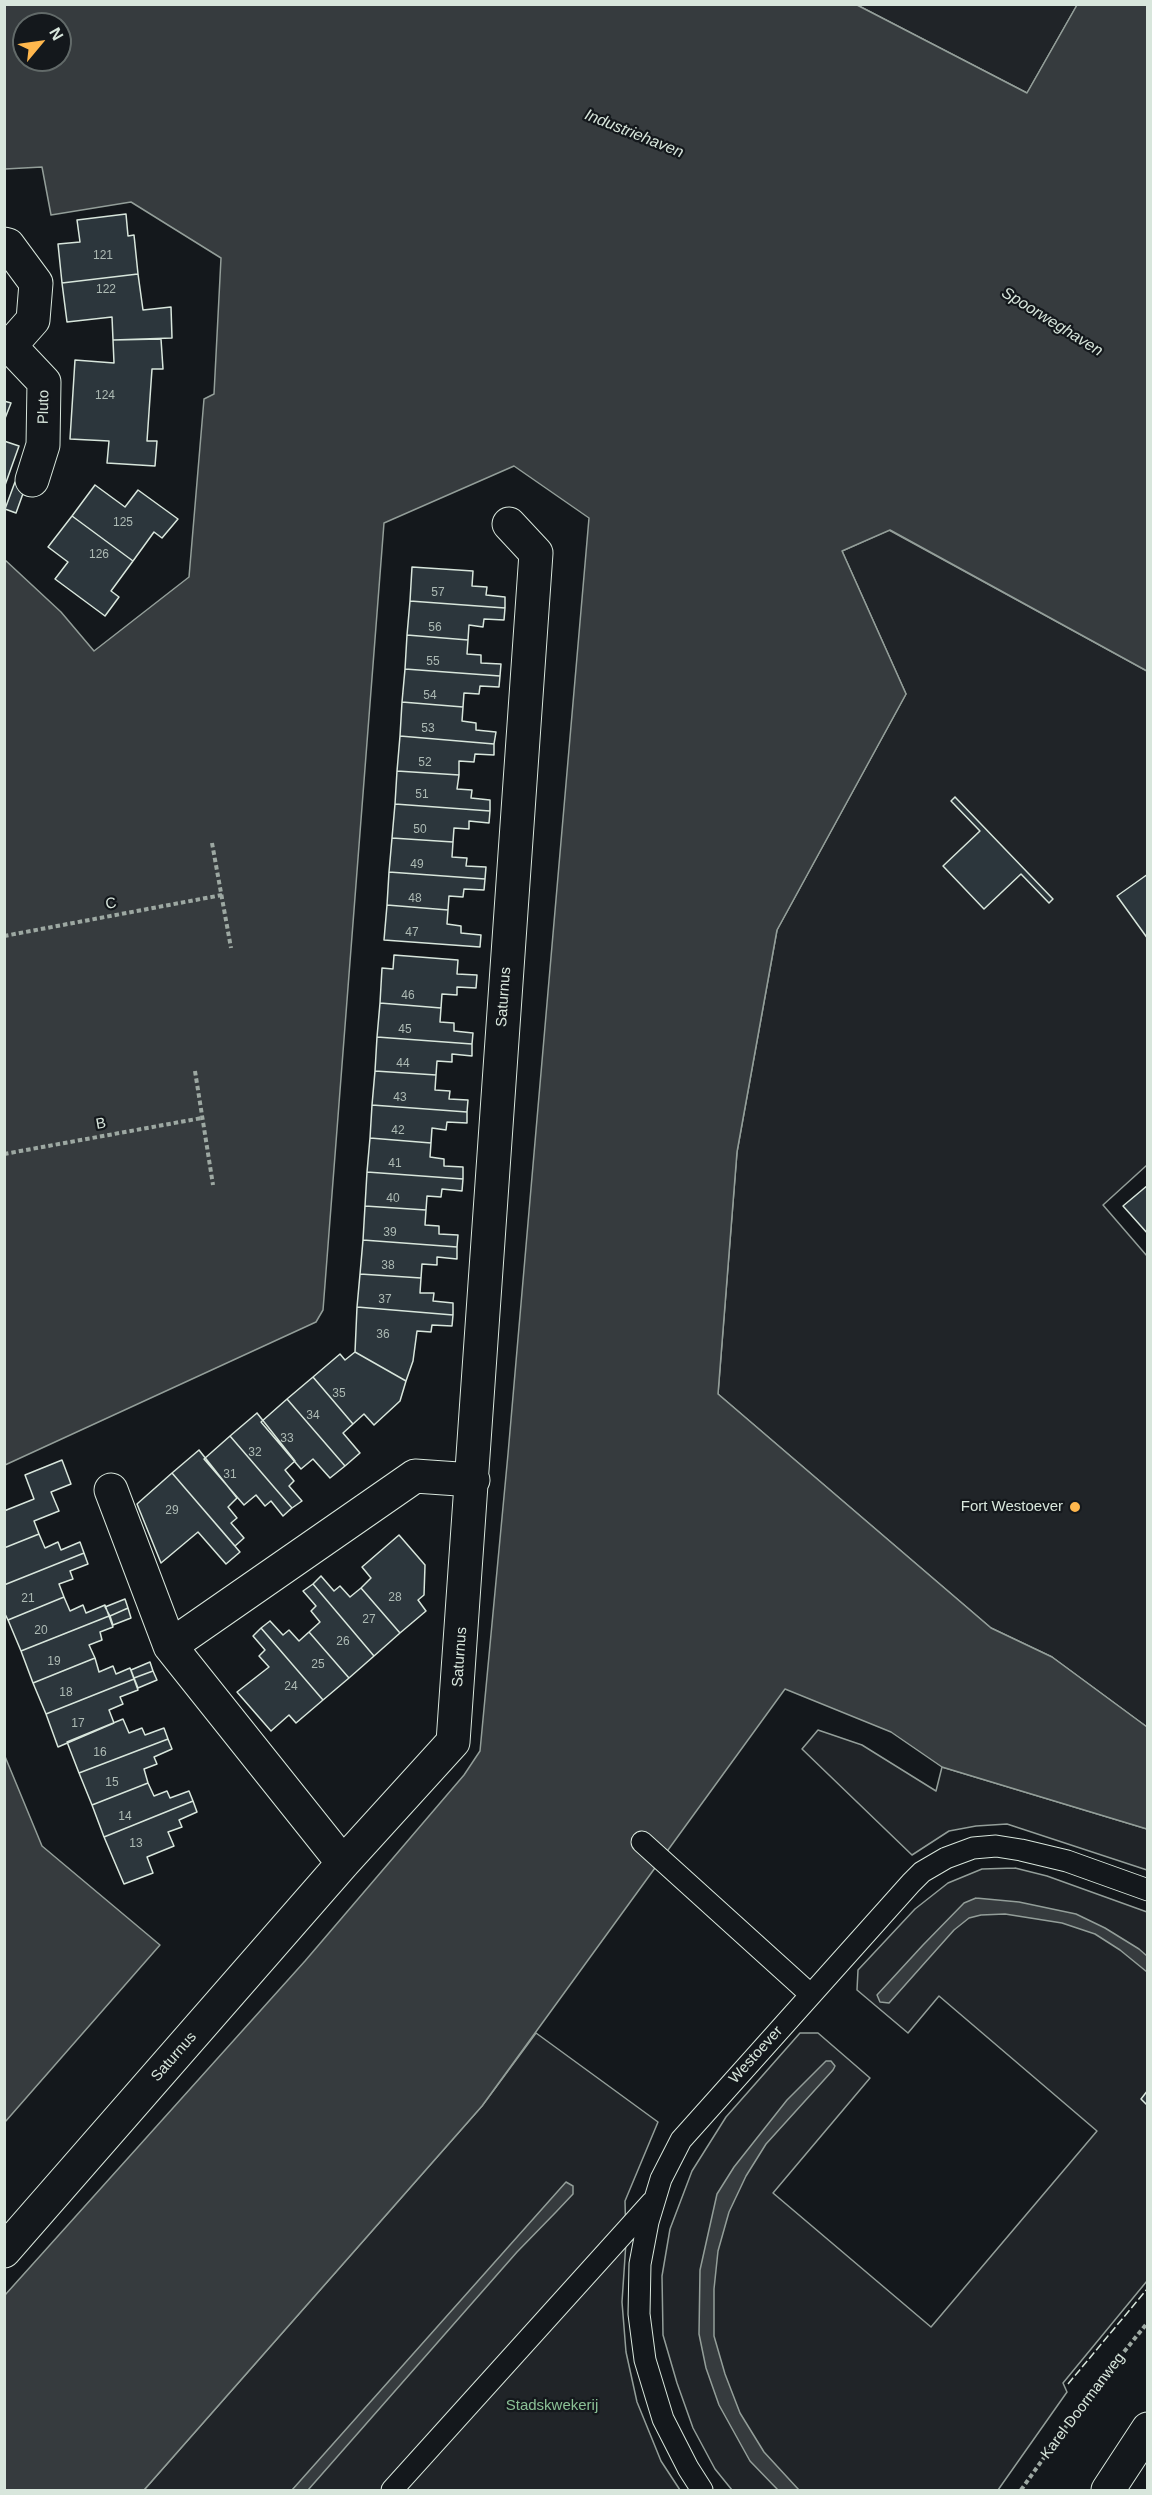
<!DOCTYPE html>
<style>
body{margin:0}
#map{position:relative;width:1152px;height:2495px;overflow:hidden;background:#14181c;font-family:Helvetica,sans-serif}
canvas{display:block}
.frame{position:absolute;inset:0;border:6px solid #d8e6dc;pointer-events:none}
.north{position:absolute;left:12px;top:12px;width:60px;height:60px;box-sizing:border-box;background:#14181c;border:2px solid #626a69;border-radius:50%;rotate:61deg;font-size:16px;font-weight:700;line-height:24px;text-align:center;color:#d8e6dc}
.north::after{content:'';display:block;margin:auto;width:21px;height:27px;background:#ffb74d;clip-path:polygon(50% 0,100% 100%,50% 72%,0 100%)}
</style>
<div id="map">
<canvas width="1152" height="2495"></canvas>
<div class="frame"></div>
<div class="north">N</div>
</div>
<script>
const g = document.querySelector('canvas').getContext('2d');
g.lineJoin = 'round';
function paint(path, color) {
  g.fillStyle = color;
  g.fill(path, 'evenodd');
}
function toPath(rows) {
  const path = new Path2D();
  for (const r of rows) {
    path.moveTo(r[0], r[1]);
    for (let i = 2; i < r.length; i += 2) path.lineTo(r[i], r[i + 1]);
  }
  return path;
}
function strokePath(path, color, width, dash) {
  g.strokeStyle = color;
  g.lineWidth = width;
  g.lineCap = dash ? 'butt' : 'round';
  g.setLineDash(dash || []);
  g.stroke(path);
}
function drawText(font, color, halo, rows, align = 'center') {
  g.font = font + ' Helvetica,sans-serif';
  g.lineWidth = 4.5;
  g.setLineDash([]);
  g.textBaseline = 'middle';
  g.strokeStyle = halo;
  g.fillStyle = color;
  for (const [text, x, y, turn = 0] of rows) {
    g.save();
    g.translate(x, y);
    g.rotate((+turn || 0) * Math.PI / 180);
    g.textAlign = isNaN(turn) ? turn : align;
    if (halo) g.strokeText(text, 0, 0);
    g.fillText(text, 0, 0);
    g.restore();
  }
}
const green = toPath([
 [857,5,1077,5,1027,93,857,5],
 [889,530,1147,671,1147,1165,1103,1205,1147,1256,1147,1727,1052,1657,991,1628,718,1394,737,1152,777,930,906,694,842,551,889,530],
 [818,1730,862,1745,936,1791,942,1767,1147,1829,1147,1870,1007,1824,976,1826,949,1831,912,1855,802,1749,818,1730],
 [1015,1868,1047,1876,1147,1912,1147,2281,1063,2383,1067,2392,998,2490,732,2490,715,2469,693,2428,677,2383,663,2335,662,2276,670,2229,692,2171,726,2117,800,2033,818,2033,870,2078,773,2193,931,2327,1097,2131,939,1996,908,2033,857,1990,858,1970,915,1909,948,1883,982,1869,1015,1868],
 [536,2033,658,2122,625,2201,626,2242,622,2302,626,2352,637,2402,661,2461,680,2490,144,2490,482,2106,536,2033]
]);
paint(green, '#202428');
strokePath(green, '#939e99', 1.5);
const water = toPath([
 [5,5,857,5,1027,93,1077,5,1147,5,1147,671,890,530,842,551,906,694,777,930,737,1152,718,1394,991,1628,1052,1657,1147,1727,1147,1829,942,1767,891,1732,785,1689,482,2106,144,2490,5,2490,5,2295,305,1961,464,1775,480,1751,508,1454,589,518,514,466,384,523,323,1310,316,1322,5,1465,4,559,61,612,94,651,189,577,204,399,214,394,221,258,131,202,51,215,42,167,5,169,5,5],
 [24,24,60,24,60,60,24,60,24,24],
 [4,1754,42,1846,160,1945,5,2122,4,1754],
 [976,1898,1019,1902,1076,1914,1105,1928,1139,1949,1147,1956,1147,1972,1120,1950,1095,1934,1062,1923,1005,1914,981,1915,969,1918,954,1930,889,2003,880,2002,877,1995,923,1945,964,1903,976,1898],
 [826,2061,831,2061,835,2066,833,2070,766,2144,746,2176,729,2212,718,2251,714,2289,714,2336,725,2374,740,2413,764,2452,799,2490,778,2490,750,2461,719,2405,706,2368,699,2334,700,2270,717,2194,734,2167,787,2100,826,2061],
 [566,2182,573,2186,573,2194,556,2212,517,2252,308,2490,292,2490,566,2182]
]);
paint(water, '#363b3e');
strokePath(water, '#939e99', 1.5);
const building = toPath([
 [126,214,128,236,134,235,138,274,62,283,58,244,80,242,77,220,126,214],
 [138,274,143,310,171,307,172,338,113,340,112,317,67,322,62,283,138,274],
 [161,339,163,369,152,369,147,441,157,441,155,466,107,463,109,441,70,439,75,360,114,363,113,340,161,339],
 [4,401,11,403,4,421,4,401],
 [4,441,19,446,4,488,4,441],
 [15,482,25,488,16,513,5,509,15,482],
 [95,485,125,507,138,490,178,519,162,538,154,532,133,561,72,516,95,485],
 [72,516,133,561,111,591,119,597,105,616,55,579,68,562,48,547,72,516],
 [412,567,473,571,472,586,487,587,486,595,505,597,505,608,410,601,412,567],
 [410,601,505,608,504,620,484,619,483,627,469,625,468,640,407,635,410,601],
 [407,635,468,640,467,654,481,655,481,663,501,664,500,676,405,669,407,635],
 [405,669,500,676,499,687,480,686,479,694,464,693,463,707,402,702,405,669],
 [402,702,463,707,462,721,476,723,476,730,496,732,494,744,400,736,402,702],
 [400,736,494,744,494,755,475,754,474,762,459,761,459,775,397,771,400,736],
 [397,771,459,775,457,789,472,790,471,798,490,800,490,811,395,804,397,771],
 [955,797,1053,899,1049,903,1021,874,984,909,943,866,980,831,951,801,955,797],
 [395,804,490,811,489,823,469,821,469,829,454,828,453,842,392,838,395,804],
 [392,838,453,842,452,857,467,858,466,866,486,867,485,879,389,872,392,838],
 [389,872,485,879,484,890,464,889,463,897,449,896,448,910,387,905,389,872],
 [1148,874,1148,939,1117,896,1148,874],
 [387,905,448,910,447,924,461,926,461,933,481,935,480,947,384,940,387,905],
 [394,955,458,960,457,974,477,975,476,988,457,987,457,995,442,994,441,1008,380,1003,382,968,393,969,394,955],
 [380,1003,441,1008,440,1022,454,1023,454,1031,473,1033,472,1044,377,1037,380,1003],
 [377,1037,472,1044,472,1056,452,1054,452,1062,437,1061,436,1075,375,1071,377,1037],
 [375,1071,436,1075,435,1090,450,1091,449,1099,468,1100,467,1112,372,1105,375,1071],
 [372,1105,467,1112,467,1123,447,1122,446,1130,432,1128,431,1143,370,1138,372,1105],
 [370,1138,431,1143,430,1157,444,1159,444,1166,463,1167,463,1179,367,1172,370,1138],
 [367,1172,463,1179,462,1191,442,1189,441,1197,427,1196,426,1210,365,1206,367,1172],
 [1148,1185,1148,1234,1123,1206,1148,1185],
 [365,1206,426,1210,425,1225,439,1226,439,1234,458,1235,457,1247,363,1240,365,1206],
 [363,1240,457,1247,457,1259,437,1257,437,1265,422,1264,421,1278,360,1274,363,1240],
 [360,1274,421,1278,420,1293,434,1293,433,1301,453,1303,453,1315,357,1307,360,1274],
 [357,1307,453,1315,452,1326,432,1325,431,1332,417,1331,413,1361,406,1381,355,1352,357,1307],
 [355,1352,406,1381,400,1401,374,1425,364,1414,353,1424,313,1377,340,1354,345,1360,355,1352],
 [313,1377,353,1424,343,1433,360,1453,345,1466,287,1399,313,1377],
 [287,1399,345,1466,330,1478,313,1459,301,1469,261,1422,287,1399],
 [257,1413,295,1461,285,1470,294,1481,289,1486,302,1501,292,1508,230,1436,257,1413],
 [230,1436,292,1508,283,1516,271,1501,265,1506,256,1495,244,1505,204,1459,230,1436],
 [199,1450,237,1498,228,1507,237,1518,231,1523,244,1538,235,1546,172,1473,199,1450],
 [62,1460,71,1484,51,1492,59,1511,34,1521,39,1534,4,1548,4,1511,34,1499,25,1475,62,1460],
 [172,1473,240,1552,226,1564,198,1532,161,1563,137,1504,172,1473],
 [39,1534,45,1548,58,1542,61,1550,80,1542,84,1553,4,1585,4,1548,39,1534],
 [399,1535,425,1565,424,1595,418,1600,426,1611,400,1633,361,1588,371,1578,362,1567,399,1535],
 [84,1553,88,1564,70,1571,73,1579,59,1584,64,1597,8,1620,4,1612,4,1585,84,1553],
 [321,1576,334,1591,340,1586,350,1597,361,1588,400,1633,374,1656,313,1584,321,1576],
 [313,1584,374,1656,349,1678,309,1632,320,1622,311,1611,316,1606,303,1591,313,1584],
 [64,1597,70,1611,83,1605,86,1613,105,1605,109,1616,21,1651,8,1620,64,1597],
 [125,1599,128,1608,110,1616,105,1607,125,1599],
 [128,1608,131,1618,113,1625,110,1616,128,1608],
 [109,1616,113,1627,100,1632,102,1640,89,1645,95,1658,33,1683,21,1651,109,1616],
 [270,1621,283,1635,289,1630,299,1641,309,1632,349,1678,323,1700,261,1628,270,1621],
 [261,1628,323,1700,296,1723,289,1715,271,1731,237,1692,269,1667,259,1656,265,1650,253,1636,261,1628],
 [95,1658,99,1672,113,1666,116,1674,130,1668,134,1679,46,1714,33,1683,95,1658],
 [150,1662,153,1671,134,1678,131,1670,150,1662],
 [153,1671,157,1680,138,1688,134,1678,153,1671],
 [134,1679,138,1690,120,1697,123,1704,109,1710,114,1723,58,1747,46,1714,134,1679],
 [123,1719,129,1733,142,1728,145,1735,164,1728,168,1739,79,1773,67,1742,123,1719],
 [168,1739,172,1749,154,1757,157,1764,144,1769,148,1783,92,1805,79,1773,168,1739],
 [148,1783,154,1796,167,1791,170,1798,189,1791,193,1801,104,1837,92,1805,148,1783],
 [193,1801,197,1812,179,1820,182,1827,168,1832,174,1846,147,1857,153,1873,124,1884,104,1837,193,1801],
 [1148,2090,1148,2106,1141,2099,1148,2090]
]);
paint(building, '#2c363c');
strokePath(building, '#d8e6dc', 1.5);
const lane = toPath([
 [642,1842,810,1994],
 [392,2490,652,2202],
 [702,2490,688,2468,663,2419,645,2360,639,2314,640,2264,648,2222,661,2179,681,2140,911,1883,922,1872,946,1858,973,1848,996,1846,1021,1850,1067,1861,1148,1890]
]);
const street = toPath([
 [4,244,8,245,36,283,33,320,10,346,4,346],
 [10,346,44,382,43,445,32,480],
 [111,1490,170,1646,343,1863],
 [170,1646,415,1476,473,1480],
 [4,2251,343,1863,453,1742,536,553,509,524]
]);
const primary = toPath([
 [1108,2490,1148,2429]
]);
strokePath(lane, '#d8e6dc', 23);
strokePath(street, '#d8e6dc', 35);
strokePath(primary, '#d8e6dc', 35);
strokePath(toPath([
 [212,843,231,948],
 [4,936,222,895],
 [195,1071,213,1185],
 [4,1154,202,1118],
 [1021,2490,1082,2404,1148,2322]
]), '#9da8a2', 4, [4.5, 3]);
strokePath(lane, '#14181c', 21);
strokePath(street, '#14181c', 33);
strokePath(primary, '#14181c', 33);
strokePath(toPath([
 [1068,2384,1148,2288]
]), '#d8e6dc', 1.5, [8, 3]);
for (const [x, y, r, color] of [
 [1075,1507,6,"#ffb74d"]
]) {
  const dot = new Path2D();
  dot.arc(x, y, r, 0, 2 * Math.PI);
  g.fillStyle = color;
  g.fill(dot);
  strokePath(dot, '#14181c', 2);
}
drawText('12px', '#adbab4', null, [
 ["121",103,256],
 ["122",106,290],
 ["124",105,396],
 ["125",123,523],
 ["126",99,555],
 ["57",438,593],
 ["56",435,628],
 ["55",433,662],
 ["54",430,696],
 ["53",428,729],
 ["52",425,763],
 ["51",422,795],
 ["50",420,830],
 ["49",417,865],
 ["48",415,899],
 ["47",412,933],
 ["46",408,996],
 ["45",405,1030],
 ["44",403,1064],
 ["43",400,1098],
 ["42",398,1131],
 ["41",395,1164],
 ["40",393,1199],
 ["39",390,1233],
 ["38",388,1266],
 ["37",385,1300],
 ["36",383,1335],
 ["35",339,1394],
 ["34",313,1416],
 ["33",287,1439],
 ["32",255,1453],
 ["31",230,1475],
 ["29",172,1511],
 ["28",395,1598],
 ["21",28,1599],
 ["27",369,1620],
 ["20",41,1631],
 ["26",343,1642],
 ["19",54,1662],
 ["25",318,1665],
 ["24",291,1687],
 ["18",66,1693],
 ["17",78,1724],
 ["16",100,1753],
 ["15",112,1783],
 ["14",125,1817],
 ["13",136,1844]
]);
drawText('15px', '#d8e6dc', '#14181c', [
 ["Pluto",44,407,-89],
 ["C",111,904,-11],
 ["Saturnus",504,997,-86],
 ["B",101,1124,-10],
 ["Saturnus",460,1657,-86],
 ["Westoever",756,2055,-48],
 ["Saturnus",174,2057,-49],
 ["Karel Doormanweg",1083,2406,-53]
]);
drawText('15px', '#d8e6dc', '#14181c', [
 ["Fort Westoever",1063,1507]
], 'right');
drawText('15px', '#8ac095', '#14181c', [
 ["Stadskwekerij",552,2406]
]);
drawText('italic 16px', '#d8e6dc', '#14181c', [
 ["Industriehaven",634,134,22],
 ["Spoorweghaven",1052,322,32]
]);
</script>
